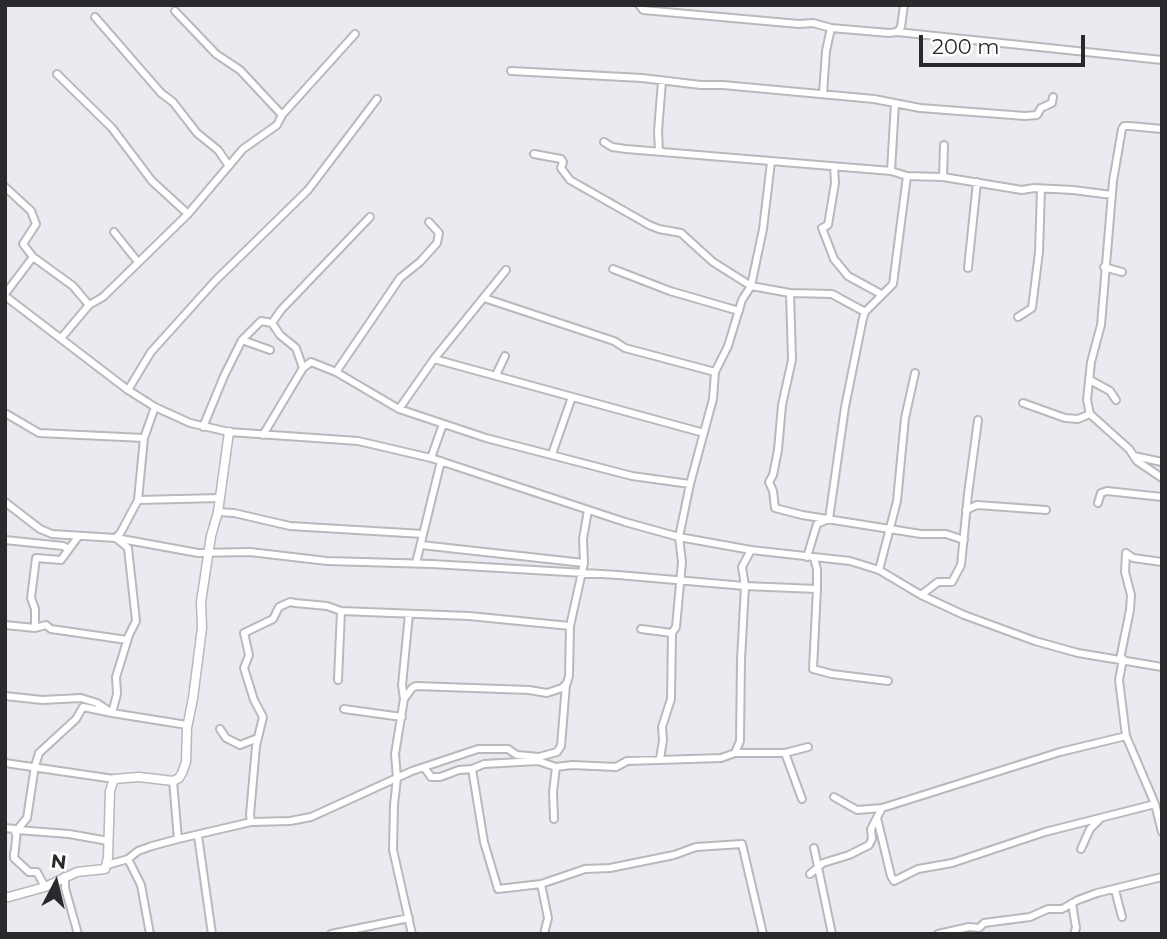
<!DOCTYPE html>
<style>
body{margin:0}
#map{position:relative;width:1167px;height:939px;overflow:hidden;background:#eaeaf0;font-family:Montserrat,sans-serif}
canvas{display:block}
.frame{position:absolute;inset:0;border:7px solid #2a2a2c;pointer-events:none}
.north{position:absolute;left:21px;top:848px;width:70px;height:70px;-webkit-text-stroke:5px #fff;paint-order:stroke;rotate:7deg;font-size:19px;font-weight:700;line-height:28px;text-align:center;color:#2a2a2c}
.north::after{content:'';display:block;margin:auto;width:24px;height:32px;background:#2a2a2c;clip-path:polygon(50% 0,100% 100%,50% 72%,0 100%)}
.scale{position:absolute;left:919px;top:35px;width:166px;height:32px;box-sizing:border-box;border:4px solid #2a2a2c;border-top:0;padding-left:9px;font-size:21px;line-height:24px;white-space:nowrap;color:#2a2a2c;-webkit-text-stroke:5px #fff;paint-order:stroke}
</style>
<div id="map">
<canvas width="1167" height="939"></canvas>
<div class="frame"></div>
<div class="north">N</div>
<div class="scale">200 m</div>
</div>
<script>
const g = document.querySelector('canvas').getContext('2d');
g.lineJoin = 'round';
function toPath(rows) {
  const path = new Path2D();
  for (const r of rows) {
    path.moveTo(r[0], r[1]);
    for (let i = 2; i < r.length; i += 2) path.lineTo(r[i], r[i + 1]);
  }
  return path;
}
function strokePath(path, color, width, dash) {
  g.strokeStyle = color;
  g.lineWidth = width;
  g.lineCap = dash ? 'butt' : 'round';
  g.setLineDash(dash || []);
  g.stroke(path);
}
const street = toPath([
 [639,5,643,10,799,24,813,23,831,28,889,33,897,32,901,27,904,5],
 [175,11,216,54,240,70,282,115],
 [95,17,161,93,173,102,197,133,218,150,229,166],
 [897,32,1162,60],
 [511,71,642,78,701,85,723,85,874,99,920,108,1025,116,1037,115,1041,108,1052,103,1053,97],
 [57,74,112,128,152,181,188,214,243,149,277,125,282,115,355,34],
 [823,94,826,51,831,28],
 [1162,129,1130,126,1124,126,1122,129,1113,181,1101,325,1091,362,1087,400,1090,414,1129,449,1137,461,1162,478],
 [604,142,612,147,626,149,891,171,907,176,943,177,1022,190,1034,188,1073,190,1112,195],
 [659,151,658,131,662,81],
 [534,154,561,159,563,162,561,168,570,180,649,225,659,229,681,233,713,262,751,286,790,293,832,294,865,312],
 [834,166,835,183,828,225,822,228,834,259,848,276,881,294],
 [891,171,895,103],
 [943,177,944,145],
 [5,187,31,211,36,224,23,244,33,257,5,294],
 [114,232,138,262],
 [33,257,73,286,89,305],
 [1104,267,1122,272],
 [968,268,977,182],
 [613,269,670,291,739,311],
 [506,270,434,359,399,409,486,438,632,476,690,484],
 [790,293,792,360,782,405,778,450,773,475,769,482,773,491,775,508,802,515,921,534,946,534,964,540],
 [5,296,128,390,155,407,190,423,229,432,358,441,431,458,625,522,679,537,751,550,850,561,879,570,921,595,964,615,1035,641,1078,653,1162,667],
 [484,298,614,341,625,348,715,372],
 [1018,317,1032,308,1039,252,1041,189],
 [272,323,281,310,370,217],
 [62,337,89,305,103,297,188,214],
 [242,340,261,321,272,323,280,335,296,348,303,368],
 [434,359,704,433],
 [336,372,400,278,420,262,437,243,439,233,429,222],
 [496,375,505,356],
 [1090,380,1110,391,1116,400],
 [128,390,151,352,215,281,308,190,377,99],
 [1023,403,1065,418,1078,419,1090,414],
 [5,413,39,433,144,438],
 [203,427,224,376,242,340,270,350],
 [263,435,303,368,311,362,336,372,399,409],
 [552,454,572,397],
 [1134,456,1162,462],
 [431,458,443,424],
 [138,500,220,498],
 [5,502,40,529,52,534,116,538,198,553,250,552,327,561,432,564,618,575,745,586,817,589],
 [1098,503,1101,493,1107,491,1162,497],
 [966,510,977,505,1046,510],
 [218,512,234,513,290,526,423,534],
 [116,538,121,532,138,500,144,438,155,407],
 [5,540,63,546,69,549,78,537],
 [421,545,584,563],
 [69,549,61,560,36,558,31,598,35,609,35,628,46,625,51,629,127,640],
 [1126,553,1133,558,1162,562],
 [807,557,817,524,829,519,845,407,863,318,865,312,893,284,907,176],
 [814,558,817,569,817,589,813,669,832,674,888,681],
 [416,563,441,461],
 [879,570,897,501,905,418,915,373],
 [921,595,938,582,952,582,961,565,968,494,978,420],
 [409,614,402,685,404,699,395,754,397,778,394,805,393,850,412,934],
 [5,625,35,628],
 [641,629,672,633],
 [1120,659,1130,610,1131,595,1125,572,1126,553],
 [1123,659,1119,680,1126,736,1155,804,1162,832],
 [338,680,341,611],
 [5,696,42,700,81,698,97,703,112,713,187,725],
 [404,699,412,688,416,686,529,690,547,693,562,688,567,683,569,676,570,626,584,563,583,539,588,510],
 [344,709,402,717],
 [220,729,226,738,240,745,258,738],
 [735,753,740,741,741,660,745,586,742,567,751,550],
 [785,753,802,799],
 [660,759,663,740,662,727,671,699,672,633,676,627,682,562,679,537,690,484,713,399,715,372,728,346,742,300,751,286,763,229,771,162],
 [5,763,114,779],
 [424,767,431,777,440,777,459,770,472,769,484,764,538,761,556,767,572,765,616,767,627,761,721,758,735,753,785,753,808,747],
 [472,769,484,842,498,889,541,884,585,869,610,868,674,855,696,847,742,844,763,934],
 [173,781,178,839],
 [834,797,857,810,882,808],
 [877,818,891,876,894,881,918,869,952,863,1045,832,1155,804],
 [554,819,553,792,556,767],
 [251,822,250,815,256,746,263,717,254,700,244,668,249,655,244,633,273,619,279,607,290,602,295,603,327,606,341,611,469,616,570,626],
 [5,828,15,829,15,832],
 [17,830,69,834,108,841],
 [198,836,212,934],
 [814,848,832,934],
 [1081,849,1090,829,1100,819],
 [14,853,14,858,29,872,37,872,45,887],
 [14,858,17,830,27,818,35,766,39,753,76,719,83,707,112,713,117,694,116,677,129,635,136,621,128,548,117,539],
 [128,859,141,885,150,934],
 [107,865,128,859,138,851,152,846,178,839,251,822,290,821,311,817,412,771,478,749,508,749,517,755,539,757,557,752,561,746,566,684],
 [810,874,823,863,849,855,869,845,872,839,871,829,882,808,1060,752,1126,736],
 [65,876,65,888,78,934],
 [541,884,548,918,544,934],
 [1115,890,1122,917],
 [1072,903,1076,928,1074,934],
 [331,934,409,918],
 [938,934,969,927,979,928,984,923,1030,917,1048,909,1062,909,1078,900,1097,893,1162,877]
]);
const secondary = toPath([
 [5,898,45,887,77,872,105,869,108,858,110,791,114,779,139,777,173,781,179,778,182,773,186,762,187,728,193,698,202,628,201,602,211,536,218,512,229,432]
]);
strokePath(street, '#b8b8bd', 10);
strokePath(secondary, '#b8b8bd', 11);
strokePath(street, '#fff', 6);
strokePath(secondary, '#fff', 8);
</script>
